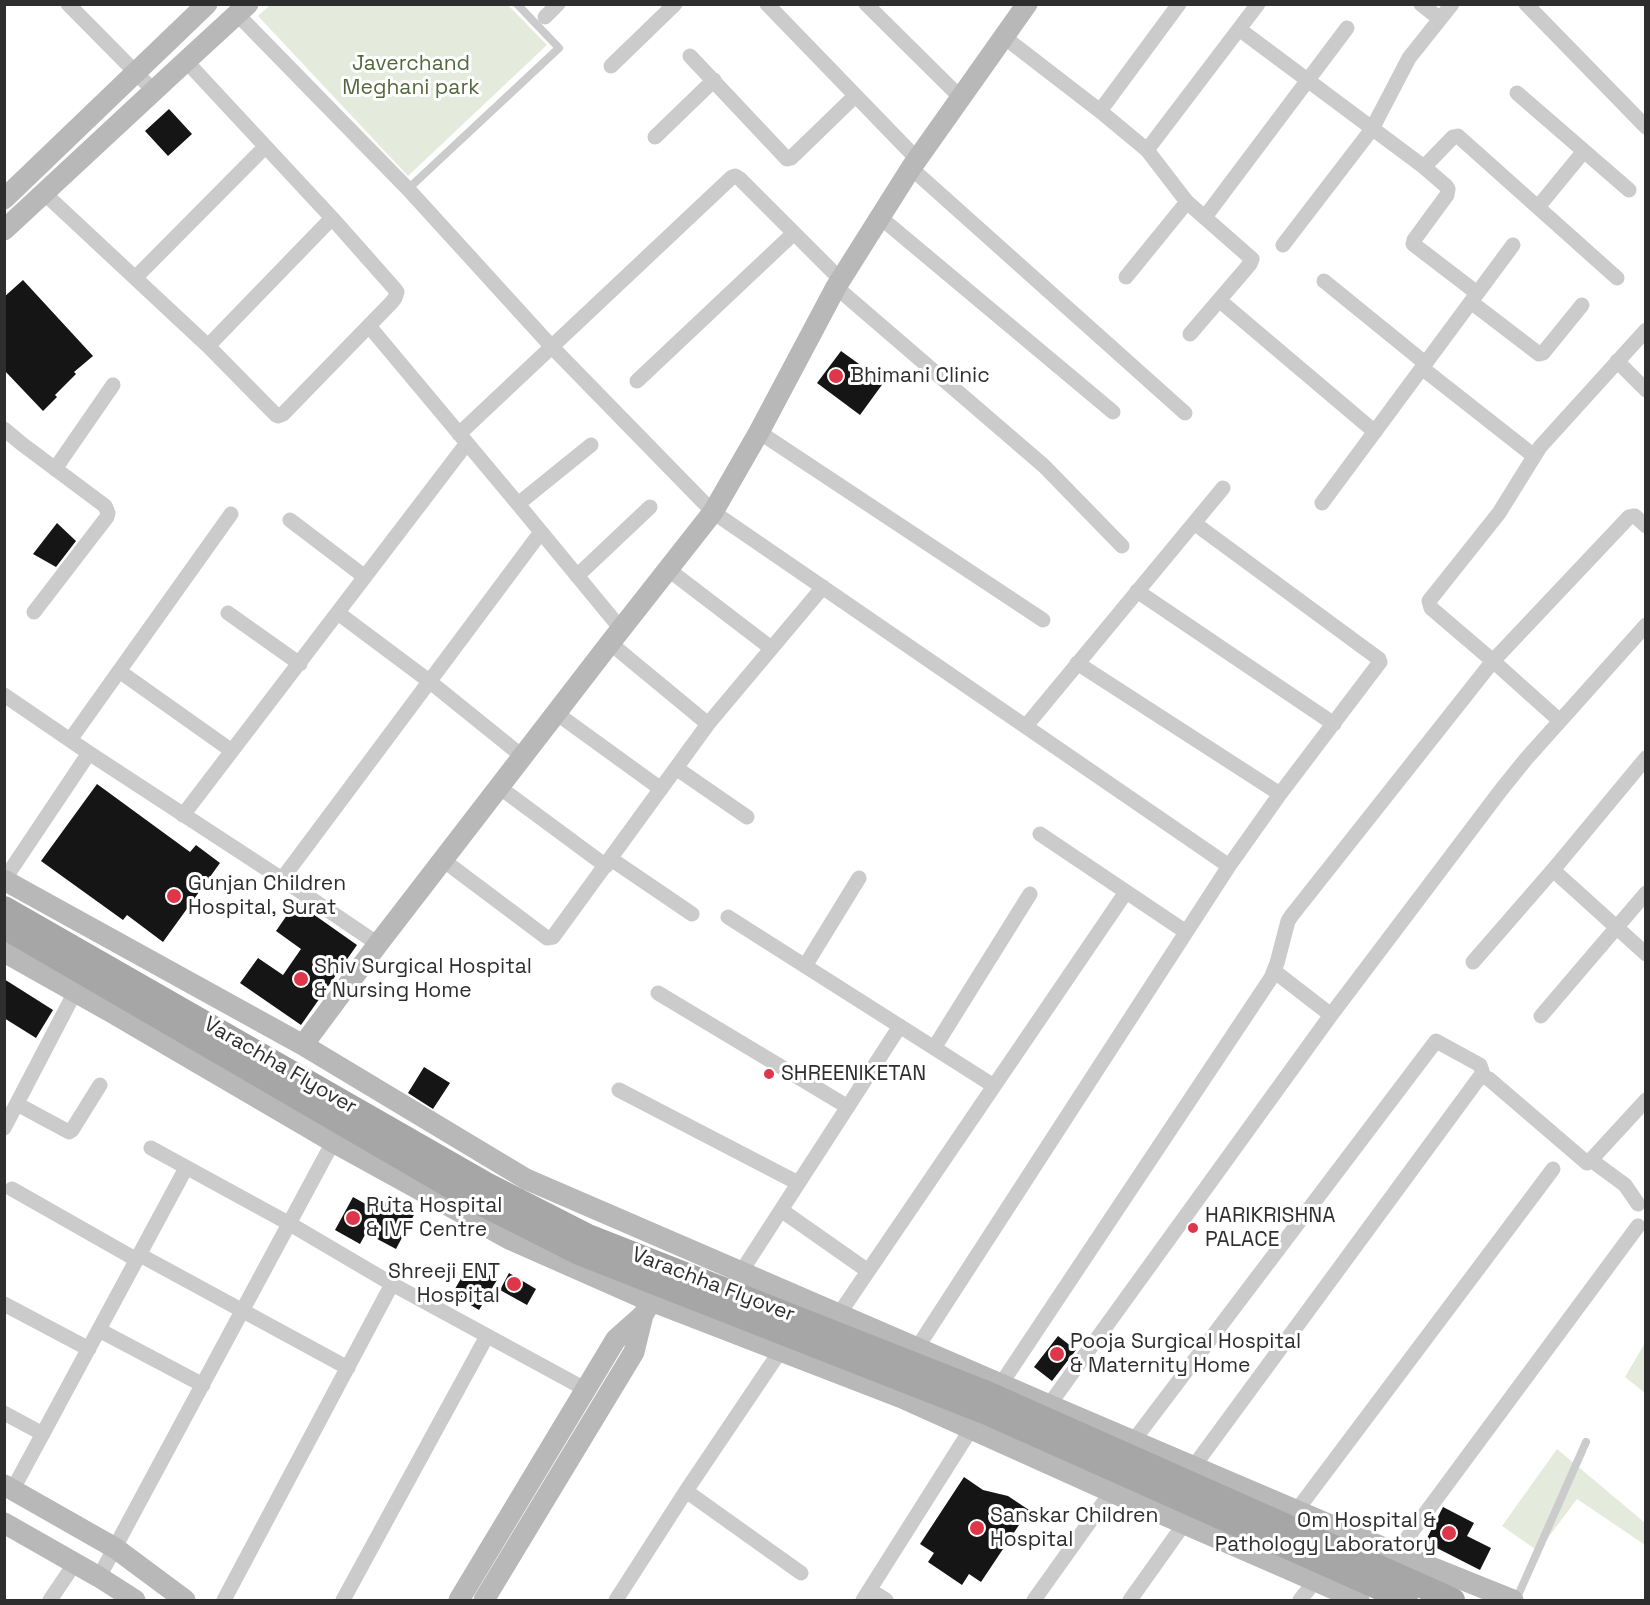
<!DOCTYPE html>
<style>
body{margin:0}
#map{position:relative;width:1650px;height:1605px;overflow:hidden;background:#fff;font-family:"Space Grotesk",sans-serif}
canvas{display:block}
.frame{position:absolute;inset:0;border:6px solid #2e2e2e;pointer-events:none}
</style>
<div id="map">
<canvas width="1650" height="1605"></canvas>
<div class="frame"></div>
</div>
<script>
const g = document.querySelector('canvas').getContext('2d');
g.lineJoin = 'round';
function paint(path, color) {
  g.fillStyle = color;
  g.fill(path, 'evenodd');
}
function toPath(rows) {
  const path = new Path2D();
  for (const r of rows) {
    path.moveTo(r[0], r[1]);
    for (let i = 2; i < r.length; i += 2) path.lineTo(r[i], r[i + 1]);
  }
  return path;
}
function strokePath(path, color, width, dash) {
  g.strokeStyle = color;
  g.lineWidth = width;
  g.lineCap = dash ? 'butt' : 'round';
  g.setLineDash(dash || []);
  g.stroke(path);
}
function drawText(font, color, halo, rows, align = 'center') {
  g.font = font + ' "Space Grotesk",sans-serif';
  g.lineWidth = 6;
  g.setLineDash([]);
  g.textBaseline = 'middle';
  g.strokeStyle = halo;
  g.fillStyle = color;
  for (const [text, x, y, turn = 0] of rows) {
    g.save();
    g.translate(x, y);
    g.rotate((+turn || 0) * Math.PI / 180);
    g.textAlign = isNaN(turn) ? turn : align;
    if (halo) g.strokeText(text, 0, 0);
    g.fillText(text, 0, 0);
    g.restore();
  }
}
paint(toPath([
 [271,4,508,5,547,45,408,176,258,16],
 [1645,1343,1646,1393,1645,1393,1625,1377],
 [1557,1449,1644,1522,1645,1521,1645,1545,1577,1499,1538,1551,1502,1526]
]), '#e5ebdc');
paint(toPath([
 [169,109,192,134,168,156,145,131],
 [23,280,93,356,74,372,76,374,55,395,57,397,43,411,4,370,4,297],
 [841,351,884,382,860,415,817,383],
 [57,523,76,541,56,567,33,554],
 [97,784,190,852,196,845,220,863,163,942,127,915,123,920,41,861],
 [296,902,357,945,301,1025,240,983,258,958,283,975,301,949,276,931],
 [4,979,53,1010,36,1038,4,1018],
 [424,1067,450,1083,433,1109,408,1093],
 [389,1196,416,1211,396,1249,366,1233,360,1244,335,1230,353,1197,380,1212],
 [470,1263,497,1280,479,1310,452,1294],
 [509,1273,536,1289,527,1305,500,1290],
 [1058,1336,1076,1350,1052,1381,1034,1367],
 [964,1477,983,1490,1008,1496,1029,1510,981,1582,969,1574,962,1585,928,1562,934,1553,920,1544],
 [1443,1507,1474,1523,1467,1536,1491,1548,1480,1570,1425,1542]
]), '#151515');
strokePath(toPath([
 [408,189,559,48,517,4],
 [1516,1600,1586,1442]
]), '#cbcbcb', 8);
strokePath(toPath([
 [68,4,154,91],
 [767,4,917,159],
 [866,4,961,98],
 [1421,4,1440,19],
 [1526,4,1646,127],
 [238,15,408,189,551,346,713,512,1229,866],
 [545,17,558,4],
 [1239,29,1424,167,1446,186,1448,189,1447,195,1414,240,1413,244,1477,293],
 [1004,37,1100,111,1147,150,1187,202,1252,259,1250,264,1190,334],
 [690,56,787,159,791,158,855,96],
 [611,66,675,4],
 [1517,93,1629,190],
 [1100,111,1179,4],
 [655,137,714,80],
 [1147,150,1258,4],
 [1424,167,1453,137,1458,136,1617,278],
 [911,168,1185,413],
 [44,193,208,346,276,415,278,416,283,414,391,303,395,298,397,292,394,288,332,218,186,61],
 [1538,207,1584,151],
 [1205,217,1347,28],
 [881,218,1113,412],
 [1283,245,1372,129,1409,58,1452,4],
 [1126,277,1187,202],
 [135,278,265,147],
 [1324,281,1425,363],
 [836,287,1044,466,1122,546],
 [1219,300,1375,432],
 [1471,302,1539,354,1543,353,1582,305],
 [369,326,518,504,621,629],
 [208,346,332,218],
 [1617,361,1646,390],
 [1422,368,1534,456],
 [637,381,794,233],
 [4,429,22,444,105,506,108,513,107,517,34,612],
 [759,432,1043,620],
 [459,434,732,177,735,176,740,179,841,280],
 [55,469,113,385],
 [1322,503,1513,245],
 [518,504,591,445],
 [290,520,365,577],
 [669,570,771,648],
 [577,576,650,507],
 [1137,591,1334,724],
 [228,613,300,664],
 [338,613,429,681,522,756],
 [610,643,708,724],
 [1077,663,1280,794],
 [119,671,232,751],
 [4,695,89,753,282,879,378,944],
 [556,713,661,789],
 [1560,721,1493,661,1431,608,1429,601,1499,513,1540,447,1646,330],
 [1026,726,1223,488],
 [70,740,231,514],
 [676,768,747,817],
 [499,787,606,866],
 [183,815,467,443],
 [1040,834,1186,932],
 [611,859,692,914],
 [443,860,547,938,553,937,708,724,823,587],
 [1553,870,1646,954],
 [282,879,541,532],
 [4,880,89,753],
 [728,917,994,1086],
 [1473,962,1553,870,1646,758],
 [805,966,859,878],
 [1274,971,1331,1015],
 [658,993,848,1107],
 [1541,1016,1646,893],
 [934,1048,1030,894],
 [619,1090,798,1183],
 [17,1104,69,1132,72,1130,100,1085],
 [4,1128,75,992],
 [151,1148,290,1224,392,1284,585,1389],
 [1591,1160,1625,1185,1638,1204],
 [12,1189,137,1260],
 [781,1210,868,1271],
 [140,1255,348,1368],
 [741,1272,900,1026],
 [4,1304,89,1349],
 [839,1314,1126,892],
 [99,1330,203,1385],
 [917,1348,1229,866,1280,794,1380,662,1379,659,1194,523],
 [1001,1384,1271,978,1277,963,1288,921,1292,915,1493,661,1629,517,1635,516,1646,526],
 [1049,1405,1331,1015,1501,790,1526,759,1646,625],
 [4,1413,43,1434],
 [1130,1449,1134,1440,1436,1041,1480,1065,1484,1077],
 [1194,1466,1479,1078,1484,1077,1489,1079,1587,1163,1589,1162,1646,1100],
 [13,1489,186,1168],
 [686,1491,801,1573],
 [1297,1510,1553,1169],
 [1396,1553,1638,1226],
 [99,1577,333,1142],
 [870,1590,886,1600],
 [50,1600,75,1563],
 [224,1600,392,1284],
 [343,1600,487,1336],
 [616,1600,686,1491,781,1350],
 [863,1600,971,1429],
 [1034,1600,1111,1492,1114,1485],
 [1130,1600,1184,1524],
 [1300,1600,1315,1581]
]), '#cbcbcb', 15);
strokePath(toPath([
 [4,199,207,4],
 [4,230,186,61,248,4],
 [4,880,303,1045,526,1179,1049,1405,1396,1553,1513,1600],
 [4,952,111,1012,333,1142,511,1240,638,1296,902,1398,1111,1492,1359,1600],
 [303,1045,378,944,610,643,713,512,759,432,836,287,911,168,1027,4],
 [4,1485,115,1548,185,1600],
 [4,1523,99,1577,135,1600],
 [459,1600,616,1339,643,1315],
 [484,1600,634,1352,643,1315,657,1291]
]), '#b8b8b8', 21);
strokePath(toPath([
 [4,908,486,1184,588,1236,987,1393,1453,1600],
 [4,927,474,1200,579,1253,987,1413,1406,1600]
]), '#a6a6a6', 24);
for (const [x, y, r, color] of [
 [836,376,8,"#de374b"],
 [174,896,8,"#de374b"],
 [301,979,8,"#de374b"],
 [769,1074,6,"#de374b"],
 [353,1218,8,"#de374b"],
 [1193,1228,6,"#de374b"],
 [514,1284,8,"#de374b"],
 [1057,1354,8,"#de374b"],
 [977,1528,8,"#de374b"],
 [1449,1533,8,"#de374b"]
]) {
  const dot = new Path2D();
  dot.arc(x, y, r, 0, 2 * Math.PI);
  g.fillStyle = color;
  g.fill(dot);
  strokePath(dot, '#fff', 2);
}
drawText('21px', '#53683d', '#fff', [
 ["Javerchand",411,64],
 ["Meghani park",411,88]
]);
drawText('21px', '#2e2e2e', '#fff', [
 ["Bhimani Clinic",850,376],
 ["Gunjan Children",188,884],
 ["Hospital, Surat",188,908],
 ["Shiv Surgical Hospital",314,967],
 ["& Nursing Home",314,991],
 ["SHREENIKETAN",781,1074],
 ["Ruta Hospital",366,1206],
 ["& IVF Centre",366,1230],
 ["HARIKRISHNA",1205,1216],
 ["PALACE",1205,1240],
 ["Shreeji ENT",500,1272,"right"],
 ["Hospital",500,1296,"right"],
 ["Pooja Surgical Hospital",1070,1342],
 ["& Maternity Home",1070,1366],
 ["Sanskar Children",990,1516],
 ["Hospital",990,1540],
 ["Om Hospital &",1436,1521,"right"],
 ["Pathology Laboratory",1436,1545,"right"]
], 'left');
drawText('21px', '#2e2e2e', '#fff', [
 ["Varachha Flyover",280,1066,30],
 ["Varachha Flyover",713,1285,21]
]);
</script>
